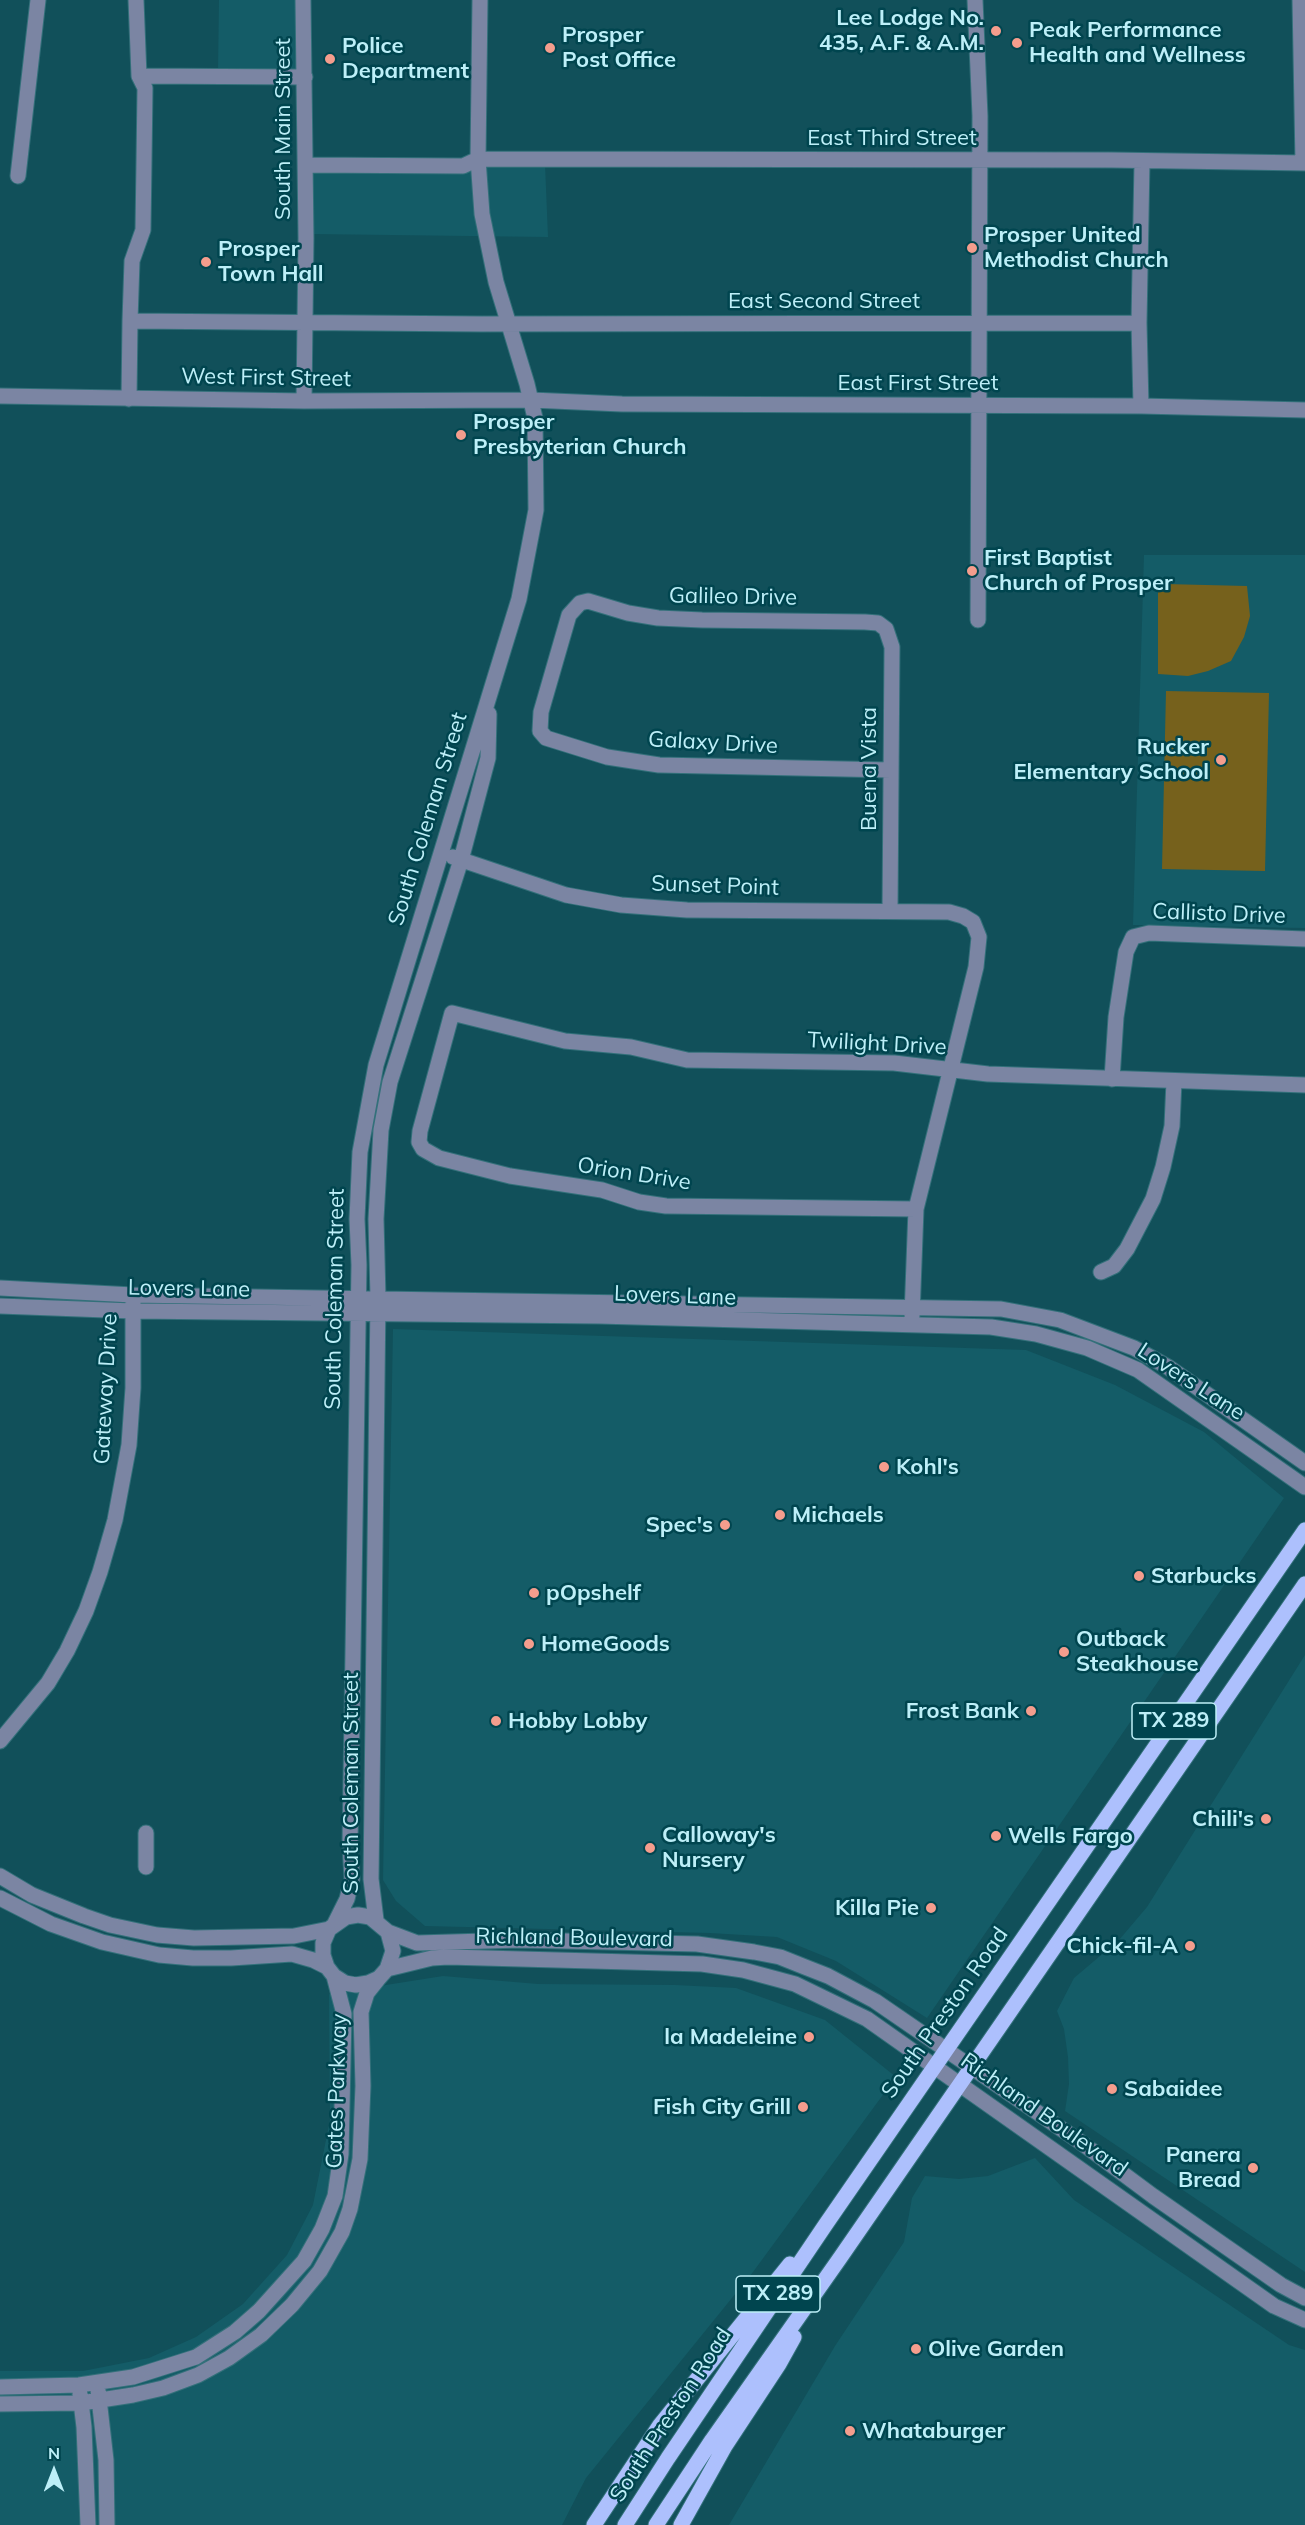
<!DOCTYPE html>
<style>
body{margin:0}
#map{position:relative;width:1305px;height:2525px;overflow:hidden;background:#11505a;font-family:Mulish,sans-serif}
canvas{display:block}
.north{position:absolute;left:24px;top:2441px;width:60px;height:60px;-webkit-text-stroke:4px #00454f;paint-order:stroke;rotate:0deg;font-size:16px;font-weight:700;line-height:24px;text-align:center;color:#bdeff8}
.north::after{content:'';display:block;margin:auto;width:21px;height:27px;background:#bdeff8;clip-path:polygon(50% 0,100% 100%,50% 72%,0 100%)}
</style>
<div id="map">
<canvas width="1305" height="2525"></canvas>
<div class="north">N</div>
</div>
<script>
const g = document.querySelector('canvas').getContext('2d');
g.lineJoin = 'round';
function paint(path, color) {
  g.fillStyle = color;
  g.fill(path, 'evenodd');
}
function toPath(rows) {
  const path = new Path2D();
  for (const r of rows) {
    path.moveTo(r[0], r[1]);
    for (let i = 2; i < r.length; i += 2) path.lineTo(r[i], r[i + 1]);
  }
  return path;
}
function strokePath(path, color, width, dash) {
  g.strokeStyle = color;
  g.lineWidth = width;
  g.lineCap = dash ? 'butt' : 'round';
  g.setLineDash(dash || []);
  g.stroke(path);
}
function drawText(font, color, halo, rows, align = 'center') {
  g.font = font + ' Mulish,sans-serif';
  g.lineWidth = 5;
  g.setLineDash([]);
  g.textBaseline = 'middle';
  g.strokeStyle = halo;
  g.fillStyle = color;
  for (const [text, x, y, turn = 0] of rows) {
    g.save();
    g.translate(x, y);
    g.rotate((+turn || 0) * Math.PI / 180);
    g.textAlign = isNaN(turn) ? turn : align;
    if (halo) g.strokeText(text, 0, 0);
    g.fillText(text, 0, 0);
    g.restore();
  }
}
paint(toPath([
 [219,0,296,0,296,70,218,71],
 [490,164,545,164,548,237,312,234,313,173,466,172],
 [1144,555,1305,555,1305,928,1133,925],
 [393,1329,1026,1350,1115,1385,1204,1432,1284,1498,927,2018,836,1961,777,1937,710,1933,425,1926,396,1901,383,1880],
 [1305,1655,1305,2272,1065,2111,1069,2084,1068,2057,1064,2029,1057,2011,1074,1978,1119,1940,1147,1907],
 [443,1976,538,1984,675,1985,736,1988,825,2020,896,2077,753,2272,586,2478,562,2525,0,2525,0,2371,83,2371,149,2358,196,2337,243,2304,287,2255,313,2205,330,2120,329,1994],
 [1035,2158,1074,2200,1289,2345,1305,2350,1305,2525,729,2525,835,2346,904,2242,912,2198,925,2176,959,2179,988,2176]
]), '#145c67');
paint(toPath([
 [1165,584,1247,586,1250,616,1244,637,1231,661,1208,671,1188,676,1158,674,1158,591],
 [1166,691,1269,693,1265,871,1162,869]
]), '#76611c');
const minor = toPath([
 [136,0,139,76,145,88,144,162,143,230,132,261,130,321,481,324,1139,323],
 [303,0,306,238,304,401],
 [975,0,980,116,978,620],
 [1300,0,1303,163],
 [139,76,305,77],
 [306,165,463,166,478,159,1111,160,1305,163],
 [18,176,38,0],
 [0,396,304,401,531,400,622,404,1141,406,1305,410],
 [129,399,130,321],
 [1141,406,1139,323,1142,162],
 [453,857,566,895,621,905,687,910,949,912,963,916,973,922,979,937,976,967,916,1209,912,1316],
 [890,911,892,647,886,629,878,623,865,622,702,620,658,618,628,613,588,601,580,603,569,615,541,712,540,731,546,738,607,757,659,765,891,770],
 [1112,1079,1116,1017,1126,952,1133,937,1149,933,1305,939],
 [916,1209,666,1206,639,1202,602,1190,510,1176,439,1158,423,1149,419,1142,420,1131,452,1013,565,1041,631,1047,687,1060,894,1063,988,1074,1305,1085],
 [1101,1272,1114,1266,1127,1249,1153,1199,1163,1167,1172,1126,1174,1081],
 [0,1288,133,1295,1001,1309,1060,1320,1134,1348,1168,1367,1305,1463],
 [0,1306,133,1311,599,1316,991,1327,1036,1334,1087,1348,1138,1370,1305,1487],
 [0,1741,48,1683,67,1651,86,1611,100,1572,115,1520,129,1445,133,1388,133,1301],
 [146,1833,146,1867],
 [0,1876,32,1895,84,1916,110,1925,157,1935,194,1938,294,1936,329,1929],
 [0,1898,51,1924,102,1942,159,1955,193,1958,231,1958,292,1954,313,1960,327,1967,334,1976,345,1983,356,1985,368,1983,379,1978,387,1969,393,1951,388,1932,370,1917,358,1915,346,1917,329,1929,323,1943,323,1955,327,1967],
 [376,1920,371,1879,378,1298,376,1219,381,1130,390,1082,461,860,488,758,489,714],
 [335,1923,347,1899,352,1879,350,1844,359,1265,357,1219,360,1152,376,1065,519,599,536,510,535,418,527,384,496,282,482,214,478,159,480,0],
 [388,1932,417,1943,520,1940,697,1944,754,1952,780,1957,805,1967,828,1976,875,2001,1079,2141,1153,2196,1281,2285,1305,2298],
 [387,1969,432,1958,448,1957,702,1964,743,1970,795,1984,867,2019,1274,2306,1305,2320],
 [0,2387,79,2385,133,2377,196,2357,235,2332,259,2311,304,2261,322,2229,335,2196,341,2154,344,2014,334,1976],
 [98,2390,106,2460,107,2525],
 [80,2394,84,2427,88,2525],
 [0,2404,81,2403,133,2395,163,2388,198,2375,229,2358,261,2335,292,2305,320,2271,342,2232,350,2209,360,2159,363,2086,361,2012,367,1993,379,1978]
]);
const major = toPath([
 [594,2525,660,2425,790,2264],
 [625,2525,668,2458,826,2224,1305,1530],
 [656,2525,712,2440,840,2258,1305,1584],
 [681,2525,725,2446,779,2364,794,2337]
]);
strokePath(minor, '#33707a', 17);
strokePath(major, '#33707a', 17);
strokePath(minor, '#7b85a3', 15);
strokePath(major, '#adc0fd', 15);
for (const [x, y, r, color] of [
 [996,31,6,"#f49d8d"],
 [1017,43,6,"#f49d8d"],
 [550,48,6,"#f49d8d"],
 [330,59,6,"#f49d8d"],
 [972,248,6,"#f49d8d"],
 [206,262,6,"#f49d8d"],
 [461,435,6,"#f49d8d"],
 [972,571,6,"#f49d8d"],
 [1221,760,6,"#f49d8d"],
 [884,1467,6,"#f49d8d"],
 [780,1515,6,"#f49d8d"],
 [725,1525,6,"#f49d8d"],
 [1139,1576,6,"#f49d8d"],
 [534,1593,6,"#f49d8d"],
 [529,1644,6,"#f49d8d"],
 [1064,1652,6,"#f49d8d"],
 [1031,1711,6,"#f49d8d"],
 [496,1721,6,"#f49d8d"],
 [1266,1819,6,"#f49d8d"],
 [996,1836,6,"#f49d8d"],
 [650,1848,6,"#f49d8d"],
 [931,1908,6,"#f49d8d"],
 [1190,1946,6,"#f49d8d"],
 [809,2037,6,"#f49d8d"],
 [1112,2089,6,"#f49d8d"],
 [803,2107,6,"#f49d8d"],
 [1253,2168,6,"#f49d8d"],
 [916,2349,6,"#f49d8d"],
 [850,2431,6,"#f49d8d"]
]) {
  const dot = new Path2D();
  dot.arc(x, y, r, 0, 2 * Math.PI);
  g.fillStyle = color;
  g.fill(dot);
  strokePath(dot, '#00454f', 2);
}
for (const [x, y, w] of [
 [1174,1721,84],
 [778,2294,84]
]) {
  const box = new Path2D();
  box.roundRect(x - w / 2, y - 18, w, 36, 4.5);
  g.fillStyle = '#00454f';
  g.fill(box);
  strokePath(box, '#bdeff8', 1.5);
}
drawText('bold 21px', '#bdeff8', null, [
 ["TX 289",1174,1721],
 ["TX 289",778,2294]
]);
drawText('bold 22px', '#bdeff8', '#00454f', [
 ["Lee Lodge No.",984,18,"right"],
 ["435, A.F. & A.M.",984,43,"right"],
 ["Peak Performance",1029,30],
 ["Health and Wellness",1029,55],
 ["Prosper",562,35],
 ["Post Office",562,60],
 ["Police",342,46],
 ["Department",342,71],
 ["Prosper United",984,235],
 ["Methodist Church",984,260],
 ["Prosper",218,249],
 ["Town Hall",218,274],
 ["Prosper",473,422],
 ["Presbyterian Church",473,447],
 ["First Baptist",984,558],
 ["Church of Prosper",984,583],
 ["Rucker",1209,747,"right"],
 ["Elementary School",1209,772,"right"],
 ["Kohl's",896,1467],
 ["Michaels",792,1515],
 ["Spec's",713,1525,"right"],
 ["Starbucks",1151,1576],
 ["pOpshelf",546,1593],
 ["Outback",1076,1639],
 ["Steakhouse",1076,1664],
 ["HomeGoods",541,1644],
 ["Frost Bank",1019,1711,"right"],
 ["Hobby Lobby",508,1721],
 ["Chili's",1254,1819,"right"],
 ["Calloway's",662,1835],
 ["Nursery",662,1860],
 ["Wells Fargo",1008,1836],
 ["Killa Pie",919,1908,"right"],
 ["Chick-fil-A",1178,1946,"right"],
 ["la Madeleine",797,2037,"right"],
 ["Sabaidee",1124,2089],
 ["Fish City Grill",791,2107,"right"],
 ["Panera",1241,2155,"right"],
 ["Bread",1241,2180,"right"],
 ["Olive Garden",928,2349],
 ["Whataburger",862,2431]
], 'left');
drawText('22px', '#bdeff8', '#00454f', [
 ["South Main Street",283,129,-90],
 ["East Third Street",892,138],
 ["East Second Street",824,301],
 ["West First Street",266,378,1],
 ["East First Street",918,383],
 ["Galileo Drive",733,597,1],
 ["Galaxy Drive",713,743,3],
 ["Buena Vista",869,769,-90],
 ["South Coleman Street",428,819,-73],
 ["Sunset Point",715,886,2],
 ["Callisto Drive",1219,914,2],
 ["Twilight Drive",877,1044,3],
 ["Orion Drive",634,1174,9],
 ["Lovers Lane",189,1289,1],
 ["Lovers Lane",675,1296,2],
 ["South Coleman Street",335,1299,-89],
 ["Lovers Lane",1191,1382,33],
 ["Gateway Drive",106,1389,-87],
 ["South Coleman Street",351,1783,-90],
 ["Richland Boulevard",574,1938,1],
 ["South Preston Road",945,2013,-55],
 ["Gates Parkway",337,2091,-88],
 ["Richland Boulevard",1044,2115,35],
 ["South Preston Road",671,2415,-57]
]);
</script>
